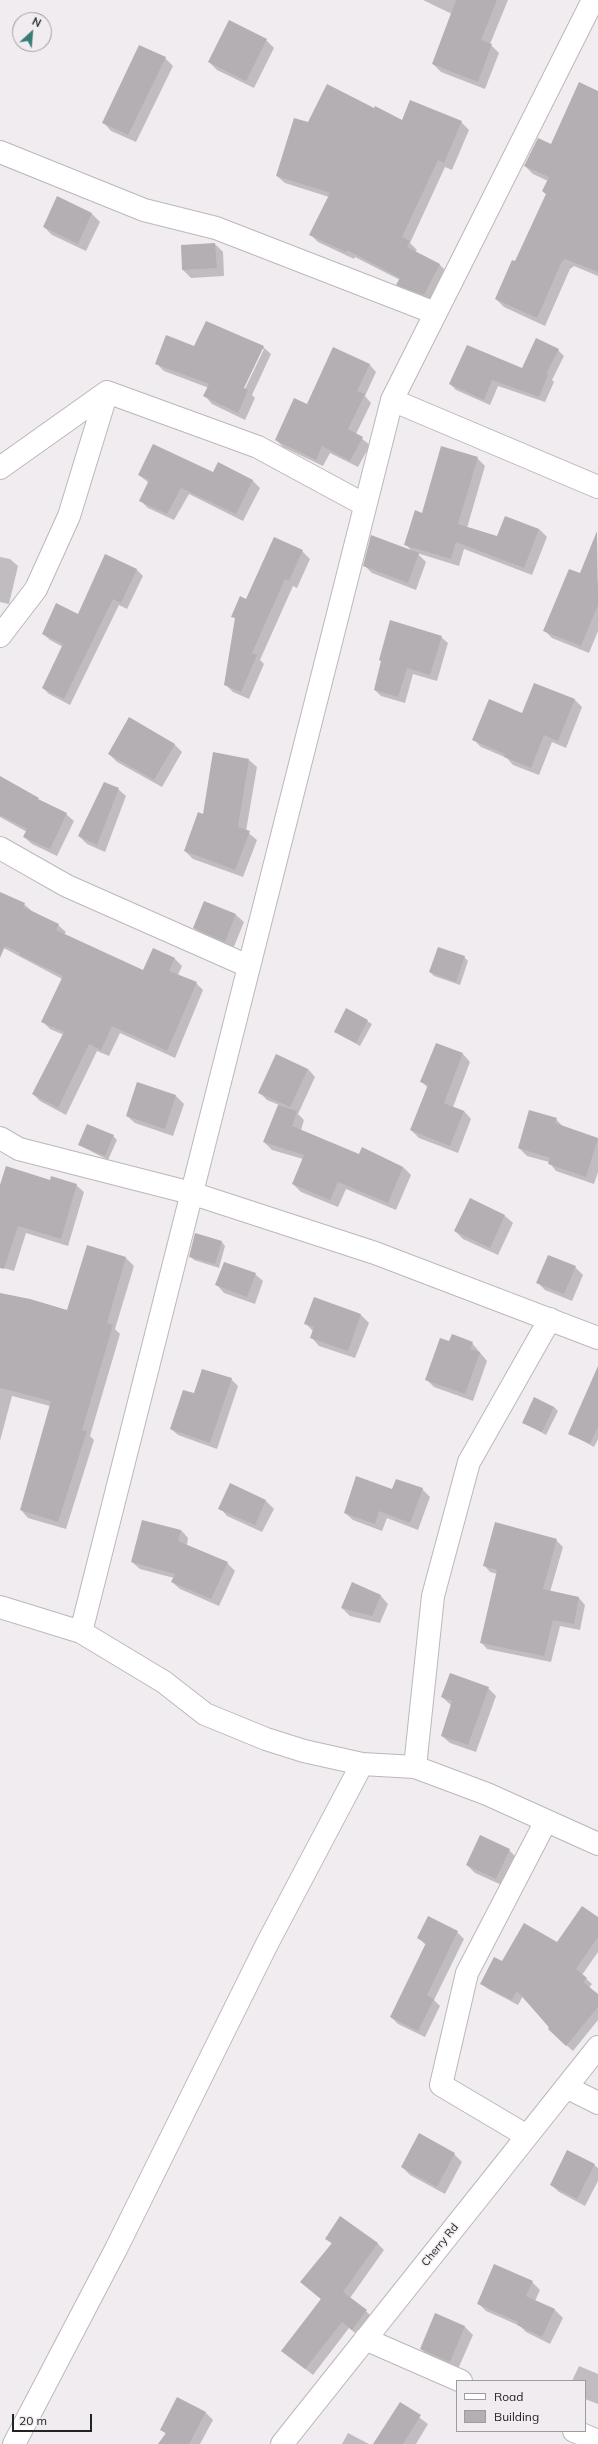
<!DOCTYPE html>
<style>
body{margin:0}
#map{position:relative;width:598px;height:2444px;overflow:hidden;background:#f1ecf0;font-family:Mulish,sans-serif}
canvas{display:block}
.legend{position:absolute;left:456px;top:2380px;width:130px;height:52px;box-sizing:border-box;background:#f1ecf0;border:1px solid #9f9c9e;margin:0;padding:5px 7px;list-style:none;font-size:12px;color:#242324}
.legend li{display:flex;align-items:center;gap:8px;height:20px}
.legend b{width:20px;border:1px solid #9f9c9e}
.north{position:absolute;left:12px;top:12px;width:40px;height:40px;box-sizing:border-box;background:#f1ecf0;border:1px solid #9f9c9e;border-radius:50%;rotate:26deg;font-size:11px;font-weight:700;line-height:16px;text-align:center;color:#242324}
.north::after{content:'';display:block;margin:auto;width:14px;height:18px;background:#367d76;clip-path:polygon(50% 0,100% 100%,50% 72%,0 100%)}
.scale{position:absolute;left:12px;top:2414px;width:80px;height:18px;box-sizing:border-box;border:2px solid #242324;border-top:0;padding-left:5px;font-size:12px;line-height:14px;white-space:nowrap;color:#242324;-webkit-text-stroke:3px #f1ecf0;paint-order:stroke}
</style>
<div id="map">
<canvas width="598" height="2444"></canvas>
<ul class="legend">
<li><b style="height:5px;background:#fff"></b>Road</li>
<li><b style="height:11px;background:#b3afb2"></b>Building</li>
</ul>
<div class="north">N</div>
<div class="scale">20 m</div>
</div>
<script>
const g = document.querySelector('canvas').getContext('2d');
g.lineJoin = 'round';
function paint(path, color) {
  g.fillStyle = color;
  g.fill(path, 'evenodd');
}
function toPath(rows) {
  const path = new Path2D();
  for (const r of rows) {
    path.moveTo(r[0], r[1]);
    for (let i = 2; i < r.length; i += 2) path.lineTo(r[i], r[i + 1]);
  }
  return path;
}
function strokePath(path, color, width, dash) {
  g.strokeStyle = color;
  g.lineWidth = width;
  g.lineCap = dash ? 'butt' : 'round';
  g.setLineDash(dash || []);
  g.stroke(path);
}
function drawText(font, color, halo, rows, align = 'center') {
  g.font = font + ' Mulish,sans-serif';
  g.lineWidth = 3;
  g.setLineDash([]);
  g.textBaseline = 'middle';
  g.strokeStyle = halo;
  g.fillStyle = color;
  for (const [text, x, y, turn = 0] of rows) {
    g.save();
    g.translate(x, y);
    g.rotate((+turn || 0) * Math.PI / 180);
    g.textAlign = isNaN(turn) ? turn : align;
    if (halo) g.strokeText(text, 0, 0);
    g.fillText(text, 0, 0);
    g.restore();
  }
}
paint(toPath([
 [423,0,508,0,490,44,499,53,485,89,441,72,433,64,452,14],
 [266,40,274,48,254,88,217,70,209,62],
 [165,58,173,66,136,142,111,131,104,123],
 [598,92,598,276,574,266,570,269,545,326,504,307,496,299,516,263,547,195,543,191,548,181,533,174,525,166,552,145],
 [374,110,403,121,461,122,469,130,452,170,445,167,410,243,417,250,415,252,439,264,447,272,431,302,405,292,397,284,400,280,355,257,354,259,318,242,311,235,329,197,285,183,277,176,308,123],
 [58,198,92,214,100,222,86,251,52,235,44,227],
 [215,244,223,252,224,276,191,278,183,270],
 [195,347,263,347,271,354,252,395,255,398,245,420,212,404,205,396,209,388,164,371,156,363],
 [262,349,264,349,243,393,241,392],
 [558,350,564,356,552,380,554,382,545,402,498,386,490,405,456,390,450,384,522,370],
 [369,364,376,372,365,396,371,403,356,434,370,445,358,467,330,453,323,466,283,447,276,440,308,406],
 [477,458,485,466,467,528,497,537,539,529,547,537,532,575,464,549,459,566,417,553,426,562,416,590,372,573,364,565,414,553,405,544],
 [213,473,252,480,260,488,243,521,189,494,174,520,148,508,141,501,149,483,139,475],
 [302,551,310,559,297,588,293,586,260,660,264,664,249,699,233,692,225,684,236,619,233,616,246,600],
 [0,557,10,559,18,566,9,604,0,602],
 [136,569,143,576,127,609,119,605,70,705,49,694,43,688,63,647,50,640,43,634,78,615],
 [569,570,598,582,598,631,589,653,552,638,544,630],
 [441,637,448,643,437,681,413,674,405,703,381,696,375,690,382,662],
 [575,700,582,707,566,748,552,742,539,775,513,765,507,758,481,747,473,739,523,714],
 [174,744,182,752,162,787,117,762,109,754],
 [249,760,257,767,246,831,257,840,243,877,193,859,185,851,204,816],
 [0,777,43,803,66,814,74,821,57,856,32,844,24,837,27,832,0,817],
 [118,789,126,796,105,852,87,844,79,836],
 [0,893,24,904,32,911,58,925,66,932,64,935,143,971,154,949,175,959,182,966,178,975,196,983,203,990,175,1058,120,1033,109,1056,97,1051,66,1115,40,1101,33,1094,64,1035,50,1029,42,1021,62,979,0,946],
 [236,915,244,922,233,949,202,936,194,928],
 [464,957,468,961,460,985,434,976,430,972],
 [347,1009,372,1024,360,1046,335,1032],
 [463,1054,470,1062,453,1107,464,1111,471,1119,458,1153,419,1138,411,1130,428,1088,422,1082],
 [308,1069,315,1077,298,1114,304,1120,301,1130,359,1155,362,1148,403,1167,411,1175,396,1210,346,1189,338,1207,301,1192,293,1184,303,1159,272,1150,264,1142,279,1105,267,1100,259,1092],
 [138,1083,176,1096,184,1104,173,1136,135,1123,127,1116],
 [556,1119,564,1128,598,1139,598,1172,594,1184,556,1171,549,1162,527,1156,519,1148],
 [113,1136,117,1140,108,1160,79,1145],
 [51,1182,76,1185,84,1192,68,1246,26,1233,14,1271,0,1267,0,1189],
 [471,1200,505,1216,513,1223,498,1255,463,1239,455,1231],
 [222,1242,225,1246,219,1268,194,1260,190,1256],
 [88,1247,126,1258,134,1266,115,1329,120,1334,90,1436,94,1440,66,1529,28,1518,21,1510,50,1406,12,1396,0,1441,0,1299,68,1312],
 [575,1267,583,1275,572,1301,545,1290,537,1282],
 [255,1274,263,1281,255,1304,224,1293,217,1285],
 [315,1298,361,1315,369,1323,355,1358,319,1346,312,1338,313,1331,305,1323],
 [450,1343,472,1343,487,1361,473,1401,434,1387,426,1379],
 [231,1379,238,1386,217,1449,178,1435,171,1429,194,1395],
 [598,1398,598,1439,594,1447,569,1433],
 [554,1407,558,1411,546,1435,524,1423],
 [231,1485,266,1501,274,1509,262,1532,227,1516,220,1508],
 [422,1489,430,1497,418,1530,387,1518,382,1531,353,1520,345,1513,393,1491],
 [181,1530,188,1538,187,1545,227,1563,235,1571,219,1606,180,1589,172,1582,174,1578,140,1569,132,1562],
 [556,1540,563,1547,550,1592,579,1598,585,1605,580,1630,560,1626,551,1662,487,1649,481,1642,497,1574,490,1572,484,1565],
 [353,1584,381,1596,388,1604,380,1623,350,1616,342,1608],
 [488,1688,496,1696,476,1752,450,1743,442,1736,452,1706,442,1697],
 [509,1850,517,1858,504,1886,475,1873,467,1865],
 [598,1919,598,1952,582,1975,592,1984,589,1988,598,1996,598,2020,573,2051,555,2035,523,1996,518,2005,488,1989,481,1983,503,1962,558,1943],
 [457,1932,464,1939,434,2000,440,2006,425,2037,398,2024,391,2017,426,1945,418,1938],
 [454,2154,462,2162,445,2194,410,2175,402,2167],
 [594,2165,598,2168,598,2181,585,2206,559,2192,551,2185],
 [326,2238,377,2243,384,2250,350,2298,374,2318,359,2336,349,2328,313,2375,283,2351,321,2299,301,2282,332,2244],
 [532,2282,540,2290,535,2301,555,2310,563,2318,550,2344,526,2332,520,2326,486,2311,478,2303],
 [436,2314,465,2327,473,2335,458,2369,429,2357,421,2349],
 [579,2366,598,2374,598,2404,585,2399,585,2381,572,2381],
 [400,2403,428,2424,416,2444,389,2444],
 [205,2412,213,2420,200,2444,159,2444,166,2434,161,2429],
 [348,2433,369,2444,342,2444]
]), '#0003');
paint(toPath([
 [456,0,497,0,481,40,492,44,478,82,432,64],
 [229,20,267,39,246,81,208,62],
 [139,45,166,57,128,135,102,123],
 [579,82,598,91,598,272,565,259,562,261,537,318,495,299,512,260,515,261,546,194,542,191,549,177,524,166,538,138,551,144],
 [327,84,374,108,375,106,402,120,410,100,462,121,444,163,438,160,402,237,410,241,407,247,440,264,424,295,396,285,400,278,347,250,346,252,309,235,330,193,276,176,294,118,308,122],
 [57,196,92,213,78,244,43,227],
 [215,243,217,268,182,270,181,245],
 [206,321,264,346,244,388,248,390,238,413,203,396,209,384,155,364,166,335,194,346],
 [536,338,559,349,546,374,548,375,539,397,492,380,484,400,449,384,467,345,522,368],
 [333,347,370,364,357,391,365,394,348,429,363,437,350,461,322,446,316,460,275,440,294,398,307,404],
 [153,444,213,472,218,462,253,480,236,514,181,488,167,514,139,501,149,480,138,475],
 [441,446,478,457,458,524,497,536,505,516,539,529,524,568,456,542,451,559,404,545,415,510,422,513],
 [597,531,598,605,581,646,543,631,569,569,580,573],
 [371,535,419,553,408,583,363,566],
 [274,537,303,550,289,581,285,579,252,653,257,655,241,692,224,685,235,618,231,617,240,596,246,599],
 [105,554,137,569,121,603,113,599,64,699,42,688,63,644,42,634,56,603,78,614],
 [390,620,442,636,430,675,407,668,398,697,374,690,381,661,379,660],
 [534,683,575,699,558,741,544,735,531,768,504,757,505,754,472,740,489,699,522,713],
 [129,717,175,744,154,780,108,754],
 [213,752,249,759,238,827,250,831,235,870,184,851,198,812,203,814],
 [0,776,39,798,38,799,67,813,50,849,23,837,27,829,0,815],
 [104,782,119,788,97,845,78,836],
 [0,892,25,903,23,907,59,924,56,930,143,970,153,948,175,958,169,971,197,982,167,1051,112,1026,101,1050,89,1044,58,1108,32,1094,64,1032,41,1022,63,976,19,955,20,953,5,946,0,958],
 [204,901,236,914,225,942,193,928],
 [438,947,465,956,456,982,429,972],
 [346,1008,368,1020,356,1043,334,1032],
 [436,1043,463,1053,444,1103,464,1111,450,1146,410,1130,428,1085,420,1082],
 [276,1054,308,1069,290,1107,258,1093],
 [137,1082,176,1095,165,1129,126,1116],
 [278,1105,297,1111,292,1126,359,1154,362,1147,403,1167,388,1203,338,1182,330,1200,292,1184,304,1155,263,1142],
 [529,1110,557,1118,555,1123,598,1138,586,1177,548,1164,550,1158,518,1148],
 [87,1124,114,1135,105,1156,78,1145],
 [6,1166,50,1180,51,1176,77,1184,61,1239,18,1226,4,1269,0,1268,0,1185],
 [470,1198,505,1215,490,1248,454,1231],
 [195,1233,222,1241,215,1264,189,1257],
 [87,1245,126,1257,107,1323,113,1325,82,1430,87,1431,58,1522,20,1510,51,1401,0,1388,0,1293,30,1299,67,1310],
 [548,1255,576,1266,564,1294,536,1283],
 [224,1262,256,1273,247,1297,215,1285],
 [314,1297,361,1314,348,1351,310,1338,314,1327,304,1324],
 [452,1334,473,1342,470,1349,480,1352,465,1394,425,1380,440,1338,449,1341],
 [598,1366,598,1427,590,1444,568,1434],
 [202,1369,232,1378,210,1443,170,1429,183,1390,194,1393],
 [534,1397,554,1407,542,1432,522,1423],
 [356,1476,392,1489,396,1479,423,1488,410,1523,379,1511,375,1524,344,1513],
 [230,1483,266,1500,255,1525,218,1509],
 [142,1520,181,1530,178,1541,228,1562,211,1599,171,1582,175,1574,131,1562],
 [495,1522,557,1539,543,1589,579,1597,574,1624,553,1620,544,1656,480,1643,497,1570,483,1566],
 [352,1582,381,1595,372,1616,341,1608],
 [450,1673,489,1687,468,1745,441,1736,452,1701,441,1697],
 [480,1835,510,1849,496,1879,466,1865],
 [582,1906,598,1917,598,1937,576,1969,587,1978,583,1982,598,1994,598,2007,566,2046,548,2029,549,2027,517,1991,512,2000,480,1984,494,1957,502,1961,524,1923,557,1942],
 [428,1916,458,1931,427,1995,434,1999,418,2031,390,2017,426,1943,417,1938],
 [419,2133,455,2153,437,2187,401,2167],
 [567,2150,595,2164,577,2199,550,2185],
 [340,2216,378,2243,343,2292,367,2310,352,2330,342,2322,305,2369,281,2351,321,2299,300,2282,332,2243,325,2239],
 [494,2264,533,2281,526,2296,555,2309,542,2337,517,2325,518,2322,477,2304],
 [435,2313,465,2326,450,2362,420,2349],
 [177,2397,206,2412,189,2444,158,2444,166,2433,160,2430],
 [400,2402,421,2415,403,2444,373,2444]
]), '#b3afb2');
const minor = toPath([
 [0,152,144,210,216,228,435,313],
 [392,400,598,487],
 [0,468,107,392],
 [0,636,36,589,69,516,107,392,258,447,365,505],
 [0,848,67,886,248,966],
 [0,1138,19,1149,191,1193,375,1253,598,1338],
 [0,1607,81,1632,164,1682,205,1714,266,1739,304,1751,362,1764,415,1767,487,1794,598,1844],
 [81,1632,392,400,593,0],
 [415,1767,433,1596,469,1462,550,1319],
 [566,2087,598,2103],
 [527,2136,441,2085,467,1973,546,1821],
 [365,2339,461,2381],
 [574,2431,598,2441],
 [14,2444,116,2249,267,1944,362,1764],
 [282,2444,598,2047]
]);
strokePath(minor, '#bbb7bb', 24);
strokePath(minor, '#fff', 22);
drawText('11px', '#242324', '#f1ecf0', [
 ["Cherry Rd",440,2245,-51]
]);
</script>
